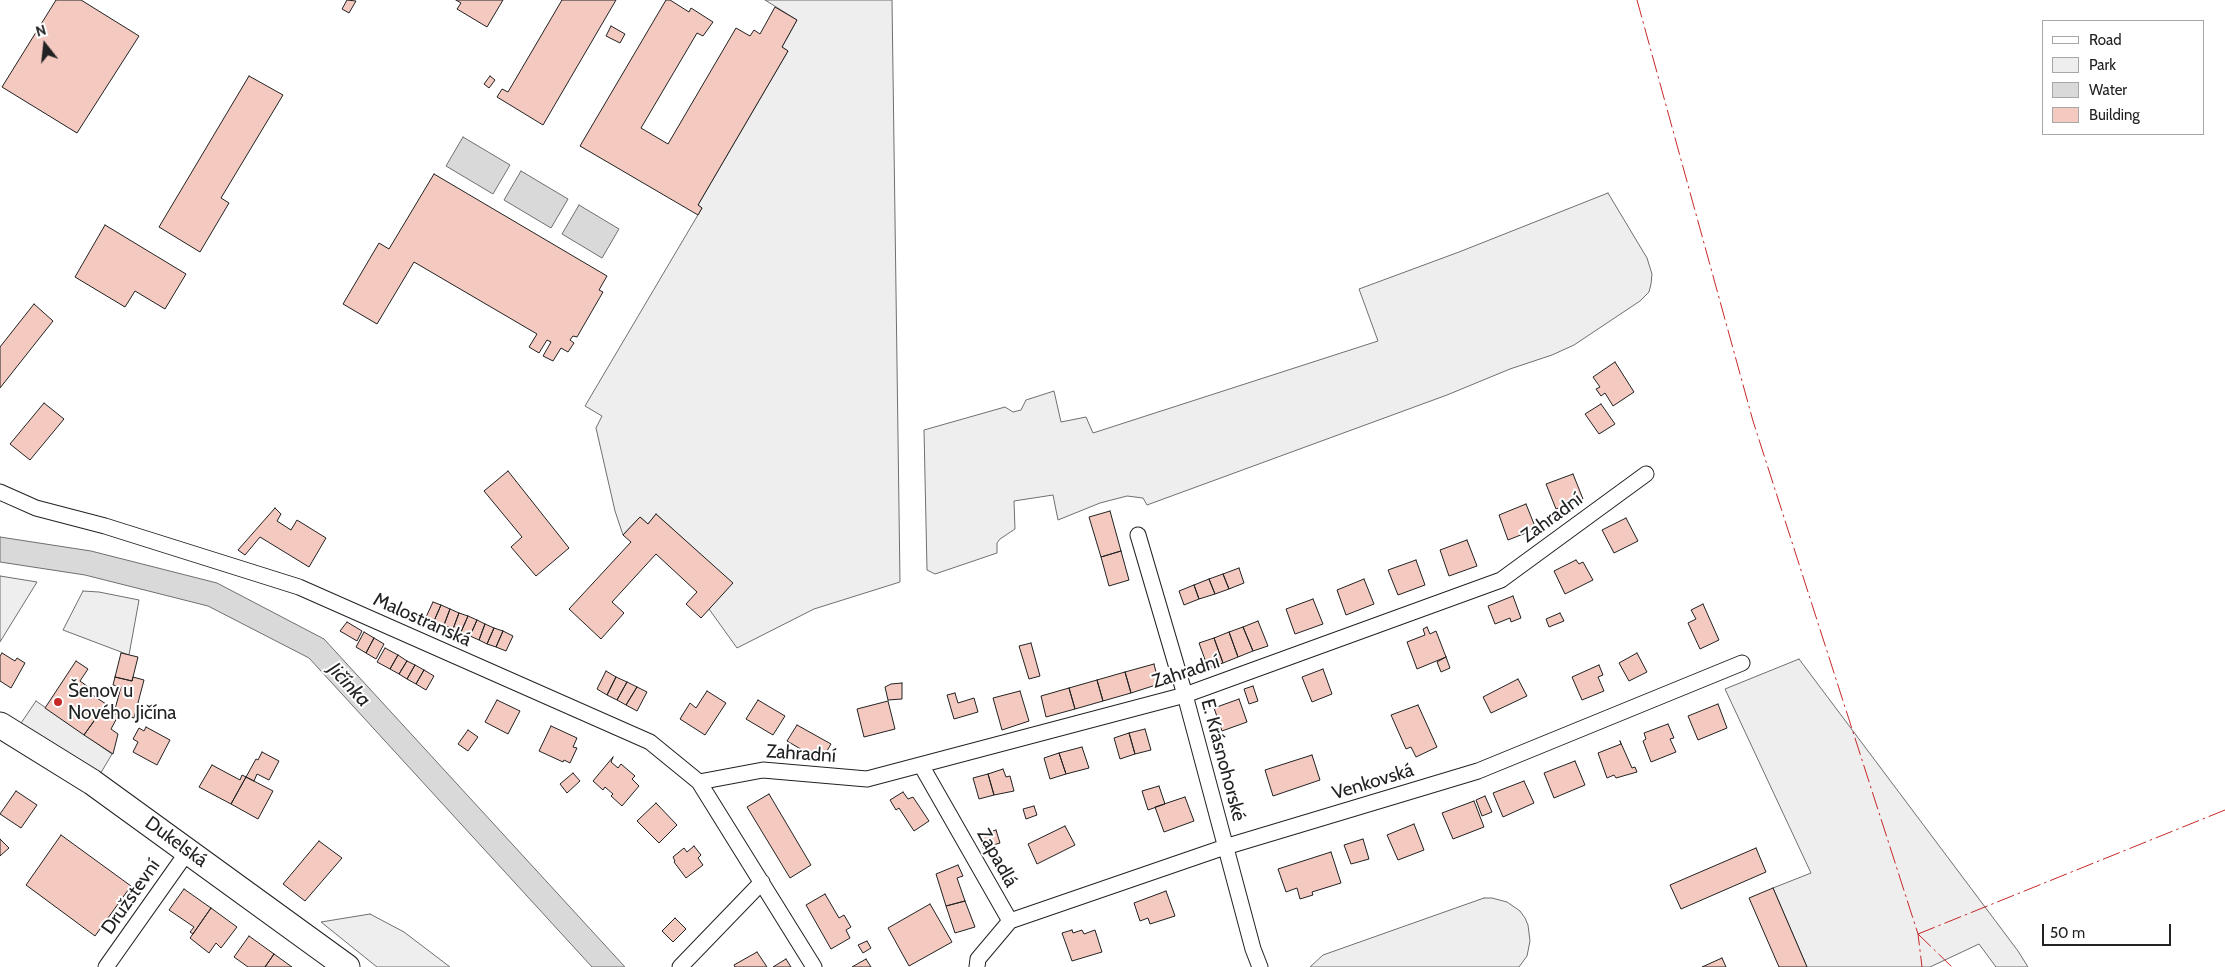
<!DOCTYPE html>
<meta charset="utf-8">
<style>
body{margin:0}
#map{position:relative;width:2225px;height:967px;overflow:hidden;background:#fff;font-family:Cabin,sans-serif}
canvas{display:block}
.legend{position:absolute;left:2042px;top:20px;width:162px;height:115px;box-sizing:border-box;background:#fff;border:1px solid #a7a7a7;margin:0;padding:6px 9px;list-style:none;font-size:15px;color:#222}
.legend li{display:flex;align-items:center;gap:10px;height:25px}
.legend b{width:25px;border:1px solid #a7a7a7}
.north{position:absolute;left:20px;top:20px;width:50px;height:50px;-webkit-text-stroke:4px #fff;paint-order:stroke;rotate:344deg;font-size:14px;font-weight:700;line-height:20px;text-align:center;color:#222}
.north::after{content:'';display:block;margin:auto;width:18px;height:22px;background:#222;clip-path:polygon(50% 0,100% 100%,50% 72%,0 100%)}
.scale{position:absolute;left:2042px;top:924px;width:129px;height:22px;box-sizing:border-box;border:2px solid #222;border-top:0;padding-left:6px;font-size:15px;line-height:18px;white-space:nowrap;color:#222;-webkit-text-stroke:4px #fff;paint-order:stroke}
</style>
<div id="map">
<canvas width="2225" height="967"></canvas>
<ul class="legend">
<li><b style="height:6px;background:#fff"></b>Road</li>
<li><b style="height:14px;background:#eee"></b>Park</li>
<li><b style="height:14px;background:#d9d9d9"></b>Water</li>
<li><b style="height:14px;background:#f3c9c0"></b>Building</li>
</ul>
<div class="north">N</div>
<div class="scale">50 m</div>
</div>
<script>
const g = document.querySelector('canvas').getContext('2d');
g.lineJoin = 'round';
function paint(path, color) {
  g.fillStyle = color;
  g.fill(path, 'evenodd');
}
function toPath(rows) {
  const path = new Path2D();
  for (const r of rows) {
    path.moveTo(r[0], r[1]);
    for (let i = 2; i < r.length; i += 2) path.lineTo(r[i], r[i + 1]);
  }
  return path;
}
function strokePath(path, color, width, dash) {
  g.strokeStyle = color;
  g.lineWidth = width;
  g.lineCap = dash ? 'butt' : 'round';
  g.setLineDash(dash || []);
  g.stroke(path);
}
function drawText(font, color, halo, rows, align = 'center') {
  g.font = font + ' Cabin,sans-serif';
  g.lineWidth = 4;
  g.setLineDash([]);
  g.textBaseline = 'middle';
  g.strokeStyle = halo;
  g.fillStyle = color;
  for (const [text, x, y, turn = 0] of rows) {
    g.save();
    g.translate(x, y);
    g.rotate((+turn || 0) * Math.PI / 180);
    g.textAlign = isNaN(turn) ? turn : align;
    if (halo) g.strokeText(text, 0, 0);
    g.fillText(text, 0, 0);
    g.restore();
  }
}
const green = toPath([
 [765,0,892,0,900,582,814,609,737,648,709,609,732,583,656,514,648,524,640,517,623,535,615,511,596,428,602,416,585,406,702,208,698,205,788,51,782,47,797,20,765,0],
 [1608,193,1647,258,1652,274,1651,284,1649,292,1640,301,1574,345,1552,355,1510,369,1447,395,1147,505,1143,498,1127,496,1100,503,1058,520,1053,495,1014,501,1015,529,1000,539,997,543,997,553,935,574,927,570,924,430,1005,407,1013,412,1021,410,1026,400,1054,391,1061,422,1086,417,1093,433,1378,341,1359,289,1459,252,1608,193],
 [0,576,37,582,0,642,0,576],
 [83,591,99,592,139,600,129,655,63,630,83,591],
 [1799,659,2018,951,2028,967,1996,967,1979,944,1930,967,1807,967,1773,888,1811,873,1725,689,1799,659],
 [1484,898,1492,898,1507,902,1520,911,1525,918,1528,925,1530,941,1527,956,1519,967,1310,967,1323,955,1484,898],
 [370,914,404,932,450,967,377,967,321,922,370,914]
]);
paint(green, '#eee');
strokePath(green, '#6f6f6f', 1);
const parking = toPath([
 [36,701,112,754,99,776,19,726,36,701]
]);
paint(parking, '#ededed');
strokePath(parking, '#6f6f6f', 1);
const water = toPath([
 [463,137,510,165,493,194,446,166,463,137],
 [521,171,568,199,551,228,504,200,521,171],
 [579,205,619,229,602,258,562,234,579,205],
 [0,537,91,551,217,583,324,639,625,967,592,967,309,658,208,606,85,575,0,562,0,537]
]);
paint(water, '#d9d9d9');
strokePath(water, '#6f6f6f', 1);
const building = toPath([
 [56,0,81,0,139,36,77,133,2,87,56,0],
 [347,0,356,1,349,13,342,9,347,0],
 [456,0,503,0,487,27,457,9,461,3,456,0],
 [562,0,616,0,543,125,497,97,502,89,508,92,562,0],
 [666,0,670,0,689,12,691,8,713,22,703,36,697,33,641,128,668,144,736,28,750,36,754,30,760,34,775,7,797,20,782,47,788,51,698,205,702,208,698,215,580,146,666,0],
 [611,26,625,34,620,43,606,36,611,26],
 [249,76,283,95,221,198,229,203,200,252,159,227,249,76],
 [490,76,495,80,489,88,484,84,490,76],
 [434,174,607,276,599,290,603,292,577,337,573,336,570,340,574,343,568,352,561,348,553,361,543,356,551,342,547,340,539,353,529,347,537,334,414,262,377,324,343,304,379,243,389,249,434,174],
 [105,225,186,274,165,309,135,291,125,307,75,277,105,225],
 [34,304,53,321,0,388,0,347,34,304],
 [1615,362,1634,392,1613,406,1605,393,1601,396,1596,389,1600,387,1593,377,1615,362],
 [44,403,64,419,30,460,10,444,44,403],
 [1601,404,1615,424,1599,434,1585,414,1601,404],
 [508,471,569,548,536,576,511,547,522,537,484,491,508,471],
 [1573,474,1583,499,1556,509,1546,484,1573,474],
 [1526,504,1536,529,1508,540,1499,515,1526,504],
 [275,508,281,514,277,521,291,530,297,520,326,538,309,567,260,537,245,555,238,550,275,508],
 [1110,511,1121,551,1101,557,1089,517,1110,511],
 [656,514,733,583,701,618,686,604,697,592,656,554,612,602,624,613,601,639,569,609,631,542,623,535,640,517,648,524,656,514],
 [1626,518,1638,541,1614,553,1602,530,1626,518],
 [1467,540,1477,566,1449,576,1440,550,1467,540],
 [1121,551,1129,580,1109,586,1101,557,1121,551],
 [1416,560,1425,585,1398,595,1388,570,1416,560],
 [1576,560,1579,564,1583,562,1593,580,1565,594,1554,571,1576,560],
 [1239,568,1244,583,1229,589,1223,574,1239,568],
 [1223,574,1229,589,1215,594,1209,579,1223,574],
 [1209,579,1215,594,1199,599,1194,585,1209,579],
 [1364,579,1374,604,1346,615,1337,590,1364,579],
 [1194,585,1199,599,1184,605,1179,591,1194,585],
 [1513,596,1521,618,1511,622,1510,618,1495,624,1488,606,1513,596],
 [1313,599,1323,624,1295,634,1286,609,1313,599],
 [433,602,441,605,434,621,426,617,433,602],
 [1703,604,1719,640,1700,649,1688,623,1696,619,1691,610,1703,604],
 [441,605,450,609,444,625,434,621,441,605],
 [450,609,459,613,453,629,444,625,450,609],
 [459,613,468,616,461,632,453,629,459,613],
 [1560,613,1564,621,1549,627,1546,619,1560,613],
 [468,616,477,620,470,636,461,632,468,616],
 [477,620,485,624,479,640,470,636,477,620],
 [1258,621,1268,646,1253,651,1243,627,1258,621],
 [347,622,362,631,357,641,340,631,347,622],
 [485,624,494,628,487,644,479,640,485,624],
 [1243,627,1253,651,1238,657,1229,632,1243,627],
 [1427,627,1430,634,1436,631,1446,657,1417,669,1407,642,1425,635,1423,629,1427,627],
 [494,628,503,631,496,647,487,644,494,628],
 [503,631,513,636,506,651,496,647,503,631],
 [364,632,374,638,366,653,356,647,364,632],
 [1229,632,1238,657,1223,663,1214,638,1229,632],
 [374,638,384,644,376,659,366,653,374,638],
 [1214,638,1223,663,1208,668,1199,643,1214,638],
 [1031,643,1040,676,1029,679,1019,646,1031,643],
 [385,648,398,655,390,669,377,662,385,648],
 [2,653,15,661,17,658,25,663,11,688,0,681,0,656,2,653],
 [121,653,138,657,132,681,115,677,121,653],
 [1637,653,1647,672,1629,681,1619,663,1637,653],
 [398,655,407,661,399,674,390,669,398,655],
 [1446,657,1450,668,1441,672,1437,662,1446,657],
 [76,661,88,669,80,681,91,689,88,692,106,704,84,735,45,708,76,661],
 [407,661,415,665,407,679,399,674,407,661],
 [1154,664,1159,684,1131,693,1125,672,1154,664],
 [415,665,424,670,416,684,407,679,415,665],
 [1599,665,1603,675,1598,677,1604,691,1582,700,1572,677,1599,665],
 [1323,669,1332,694,1312,702,1302,677,1323,669],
 [424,670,434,676,426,690,416,684,424,670],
 [606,671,616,677,607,695,597,689,606,671],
 [1125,672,1131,693,1103,701,1097,680,1125,672],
 [115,677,132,681,133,677,144,680,134,718,123,715,124,712,115,709,121,687,113,685,115,677],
 [616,677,627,682,617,700,607,695,616,677],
 [1518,679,1527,696,1491,713,1483,697,1518,679],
 [1097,680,1103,701,1075,709,1069,688,1097,680],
 [627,682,637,687,626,705,617,700,627,682],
 [902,683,902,699,888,700,885,687,891,684,902,683],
 [1253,686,1258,701,1249,704,1244,689,1253,686],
 [637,687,647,692,637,711,626,705,637,687],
 [1069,688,1075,709,1046,717,1041,696,1069,688],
 [707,691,726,703,705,735,680,719,690,703,696,708,707,691],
 [1020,691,1029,721,1002,730,993,698,1020,691],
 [955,693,958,703,974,698,978,712,954,719,947,695,955,693],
 [1239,699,1247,722,1222,731,1214,708,1239,699],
 [497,700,520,711,508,734,485,722,497,700],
 [758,700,785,716,773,735,746,719,758,700],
 [888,701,895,729,864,737,857,709,888,701],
 [1718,704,1727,728,1698,740,1688,716,1718,704],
 [1418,705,1437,747,1416,757,1411,747,1406,749,1391,715,1418,705],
 [108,708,118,716,111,729,118,734,113,754,84,735,101,711,104,713,108,708],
 [1668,724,1674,738,1670,739,1676,752,1651,762,1643,741,1646,739,1644,733,1668,724],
 [797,725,831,744,821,761,787,741,797,725],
 [551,726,577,738,573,747,577,748,570,763,564,760,563,762,539,751,551,726],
 [146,727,170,740,157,765,133,752,138,742,133,739,139,728,144,731,146,727],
 [1145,729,1151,750,1135,754,1129,733,1145,729],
 [468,730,478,737,468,751,458,744,468,730],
 [1129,733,1135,754,1120,759,1114,738,1129,733],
 [1620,741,1632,768,1635,767,1637,772,1616,778,1614,775,1607,778,1598,753,1621,744,1620,741],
 [1082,747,1089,768,1066,774,1059,753,1082,747],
 [262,752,279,761,269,780,257,774,254,781,246,777,256,759,258,760,262,752],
 [1059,753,1066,774,1050,779,1044,758,1059,753],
 [1312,755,1320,780,1273,796,1265,770,1312,755],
 [613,757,611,762,618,768,621,764,635,776,632,779,639,786,622,806,611,796,613,794,605,787,603,790,593,781,613,757],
 [1575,761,1585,785,1554,798,1544,773,1575,761],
 [212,765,240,780,242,775,246,777,231,804,199,787,212,765],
 [1003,769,1006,777,1010,776,1014,791,994,795,988,774,1003,769],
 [573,773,580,781,567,793,560,784,573,773],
 [988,774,994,795,979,799,973,778,988,774],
 [246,777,273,791,258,819,231,804,246,777],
 [1524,781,1534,803,1503,817,1493,793,1524,781],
 [1159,786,1165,804,1148,810,1142,791,1159,786],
 [16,791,37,805,21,828,0,814,16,791],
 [903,792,908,799,913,797,929,821,914,831,899,808,896,810,890,800,903,792],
 [769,794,811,865,790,878,747,807,769,794],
 [1485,796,1492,812,1482,816,1476,800,1485,796],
 [1185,797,1194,821,1164,832,1155,807,1185,797],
 [1474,801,1484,827,1453,839,1442,813,1474,801],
 [656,803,677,825,659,843,637,821,656,803],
 [1034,806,1037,815,1026,819,1023,809,1034,806],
 [1414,824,1424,850,1398,860,1387,835,1414,824],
 [1065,826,1075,845,1037,864,1028,844,1065,826],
 [996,830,1000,843,983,848,979,836,996,830],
 [61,835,131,886,95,936,26,885,61,835],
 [0,839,9,848,0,856,0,839],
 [1363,839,1369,859,1351,864,1344,845,1363,839],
 [319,841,342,858,305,901,283,884,319,841],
 [694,846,701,855,698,858,703,865,686,878,674,862,675,861,673,857,684,848,687,852,694,846],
 [1756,848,1766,872,1681,909,1670,885,1756,848],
 [1331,852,1341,883,1312,892,1313,895,1300,899,1297,888,1286,892,1278,869,1331,852],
 [958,865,963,876,957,878,965,901,946,906,936,874,958,865],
 [1773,888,1807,967,1779,967,1749,898,1773,888],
 [184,889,211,908,193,934,190,932,194,927,169,910,184,889],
 [1166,891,1175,916,1150,924,1148,918,1140,921,1134,903,1166,891],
 [825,894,839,918,844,915,851,927,846,930,850,938,831,949,806,905,825,894],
 [965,901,975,927,955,933,946,906,965,901],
 [930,904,952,942,909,966,888,928,930,904],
 [211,908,237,927,221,948,216,943,209,953,190,938,211,908],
 [675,918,686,929,673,942,662,931,675,918],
 [1072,930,1073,933,1082,930,1084,934,1095,930,1102,952,1072,961,1062,933,1072,930],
 [249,936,274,954,265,967,248,967,234,957,249,936],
 [867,941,871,948,863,953,858,945,867,941],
 [757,952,767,967,735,967,734,965,757,952],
 [274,954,292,967,265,967,274,954],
 [1722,958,1726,967,1702,967,1722,958],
 [786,959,791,967,773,967,786,959],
 [866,959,871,967,852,967,866,959]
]);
paint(building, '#f3c9c0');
strokePath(building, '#222', 1);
const minor = toPath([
 [0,492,36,508,105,526,299,587,650,742,699,782,814,967],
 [1138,535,1185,695,1253,949,1260,967],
 [921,765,1010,921,978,959,977,967],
 [699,782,763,770,867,779,1185,695,1501,580,1646,474],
 [1010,921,1225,847,1478,771,1742,663],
 [106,967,188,851],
 [680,967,762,882]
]);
const primary = toPath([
 [0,725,92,782,347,967]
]);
strokePath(minor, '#222', 17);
strokePath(primary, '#222', 27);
strokePath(minor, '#fff', 15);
strokePath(primary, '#fff', 25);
strokePath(toPath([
 [1637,0,1753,421,1918,934,1922,967],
 [1918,934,2225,810],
 [1918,934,1952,967]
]), '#c62828', 1, [18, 4, 2.5, 4]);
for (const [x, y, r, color] of [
 [58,702,5,"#c62828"]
]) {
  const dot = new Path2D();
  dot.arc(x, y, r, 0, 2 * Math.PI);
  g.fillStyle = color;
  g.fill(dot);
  strokePath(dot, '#fff', 2);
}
drawText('19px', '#222', '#fff', [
 ["Zahradní",1552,518,-36],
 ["Malostranská",422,620,24],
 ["Zahradní",1186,672,-18],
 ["Zahradní",801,754,4],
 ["E. Krásnohorské",1223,760,75],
 ["Venkovská",1373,782,-17],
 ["Dukelská",176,842,36],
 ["Zapadlá",997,858,61],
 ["Družstevní",131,897,-55]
]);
drawText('19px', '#222', '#fff', [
 ["Šenov u",68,691],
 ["Nového Jičína",68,713]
], 'left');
drawText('italic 20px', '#222', '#fff', [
 ["Jičínka",349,685,47]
]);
</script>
